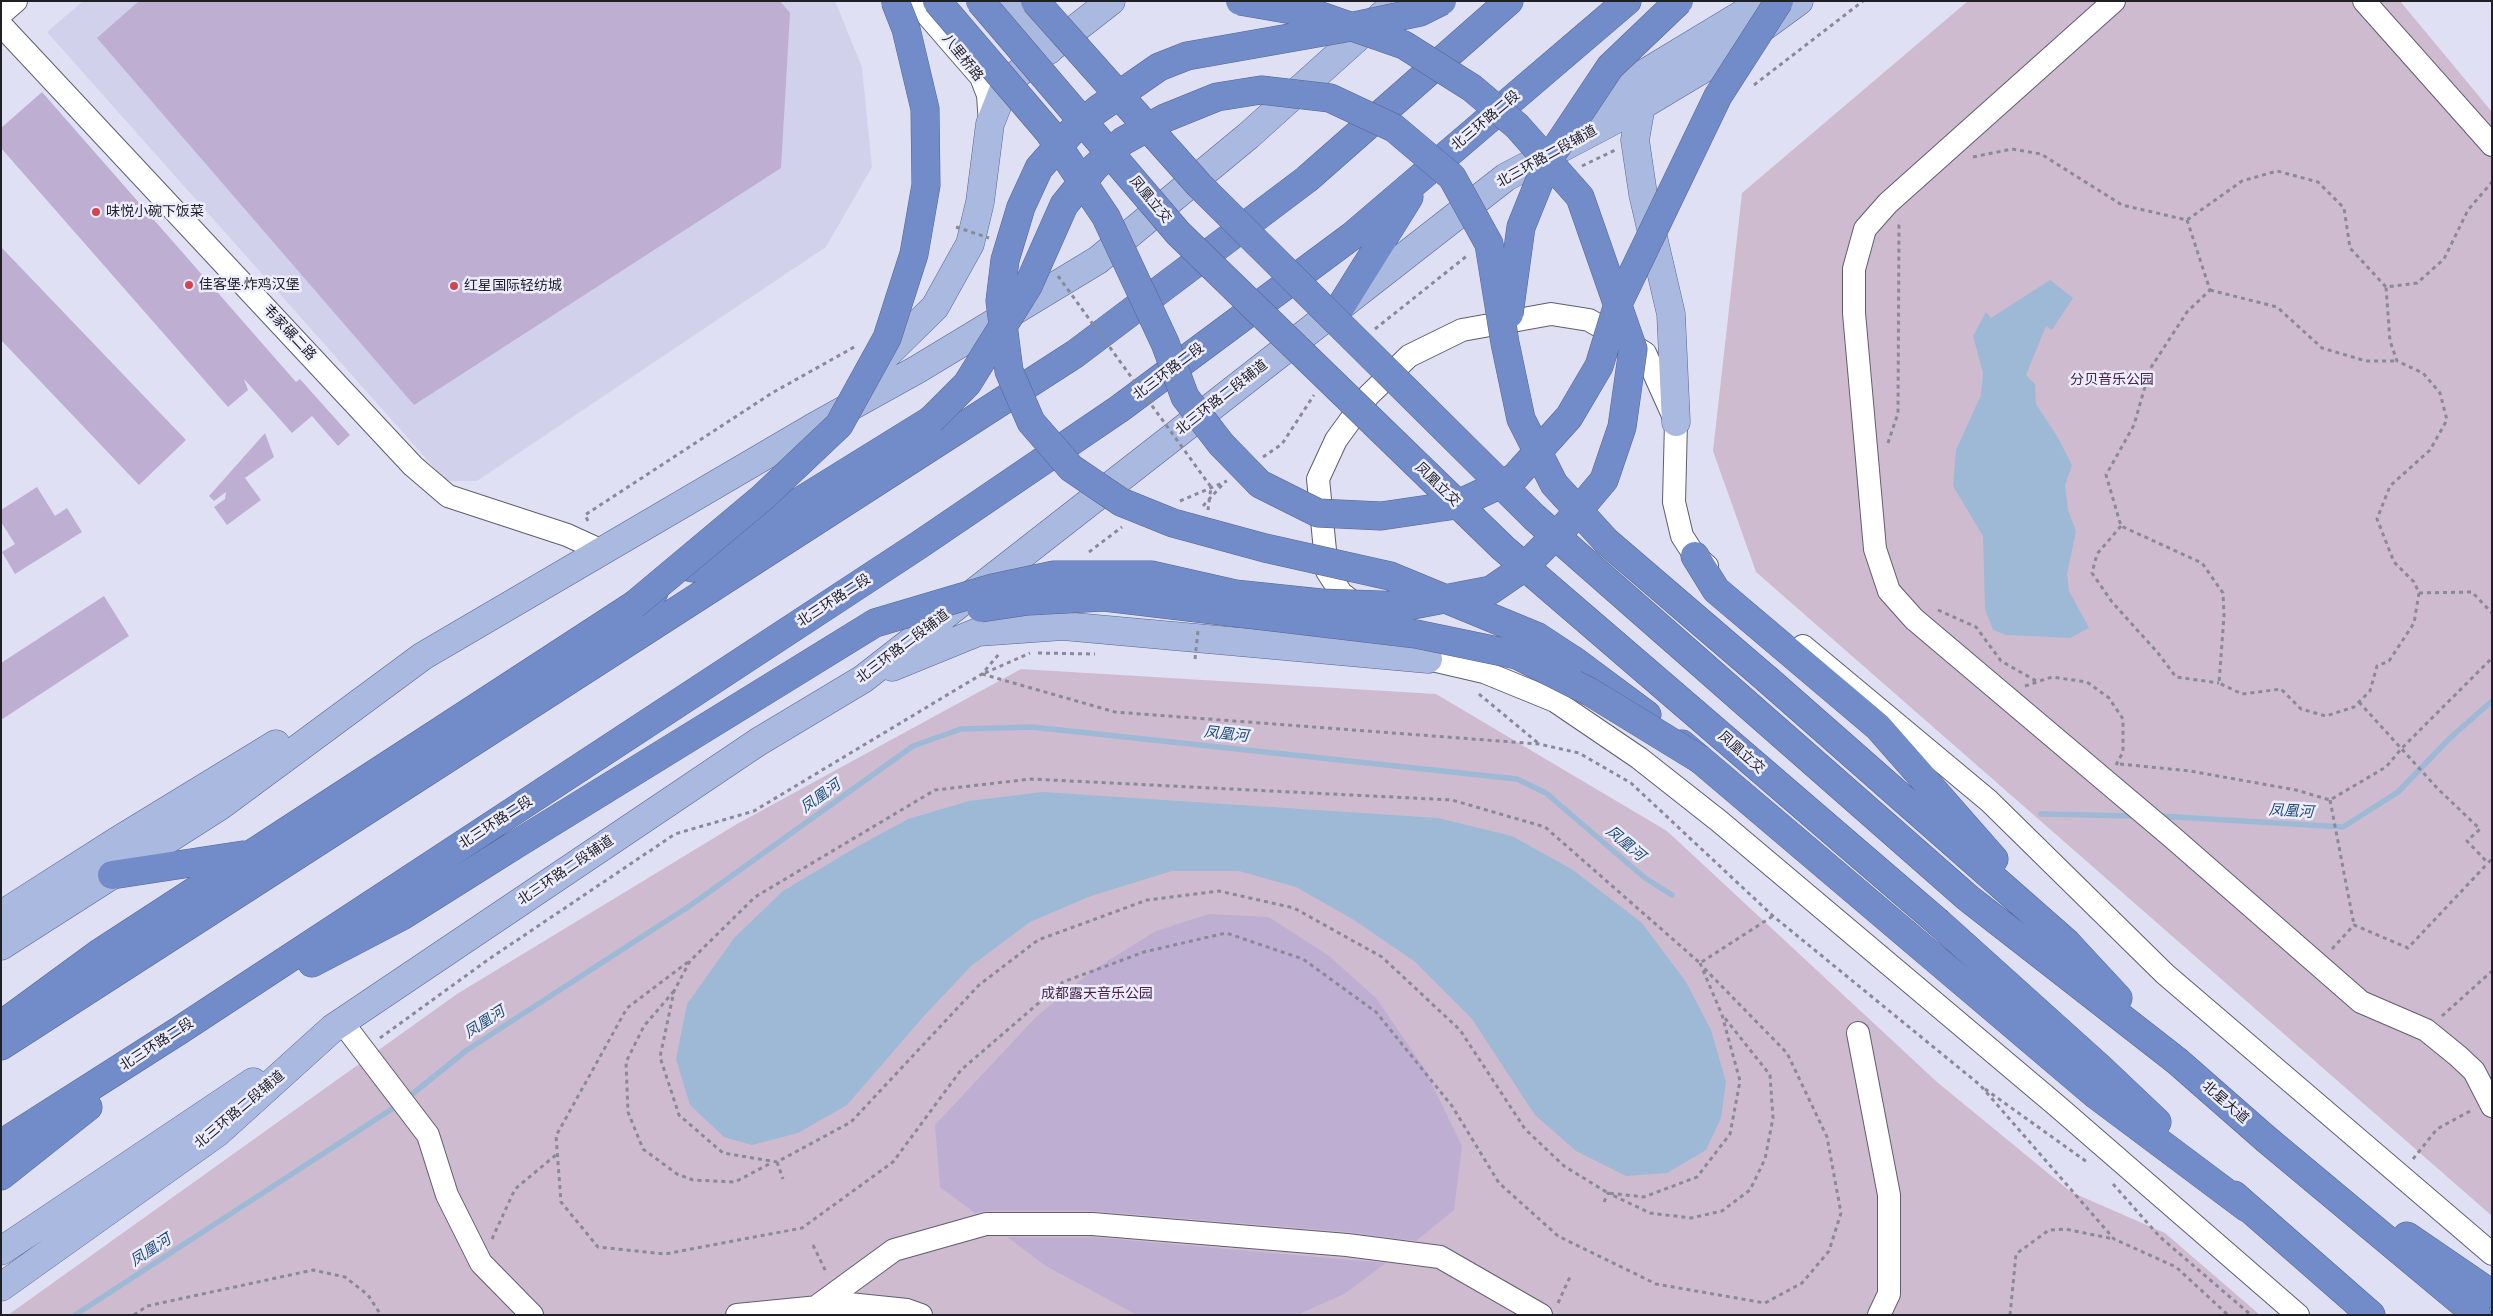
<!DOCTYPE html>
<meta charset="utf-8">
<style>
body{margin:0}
#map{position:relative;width:2493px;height:1316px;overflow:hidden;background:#e0e0f4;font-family:"Sofia Sans Condensed",sans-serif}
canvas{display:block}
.frame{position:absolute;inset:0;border:2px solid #1f1f26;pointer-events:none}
</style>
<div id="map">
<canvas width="2493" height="1316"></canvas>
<div class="frame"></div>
</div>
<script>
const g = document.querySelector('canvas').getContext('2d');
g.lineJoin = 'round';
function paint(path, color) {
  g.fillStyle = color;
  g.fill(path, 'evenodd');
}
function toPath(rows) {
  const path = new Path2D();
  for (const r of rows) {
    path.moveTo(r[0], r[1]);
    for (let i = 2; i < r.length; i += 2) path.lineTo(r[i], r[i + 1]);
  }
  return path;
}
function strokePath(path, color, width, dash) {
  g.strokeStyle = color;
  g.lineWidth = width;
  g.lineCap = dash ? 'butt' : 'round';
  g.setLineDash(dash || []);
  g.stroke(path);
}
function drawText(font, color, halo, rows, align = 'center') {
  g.font = font + ' "Sofia Sans Condensed","Noto Sans SC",sans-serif';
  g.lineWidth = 5;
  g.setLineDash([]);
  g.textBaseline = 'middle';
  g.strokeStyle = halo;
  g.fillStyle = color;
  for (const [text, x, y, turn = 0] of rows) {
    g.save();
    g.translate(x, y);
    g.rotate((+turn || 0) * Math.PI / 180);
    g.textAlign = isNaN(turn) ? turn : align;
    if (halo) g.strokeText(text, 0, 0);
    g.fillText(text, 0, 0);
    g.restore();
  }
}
paint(toPath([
 [83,1,835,1,862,67,872,167,826,247,477,481,446,481,47,32]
]), '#d1d1eb');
paint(toPath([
 [1968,1,2400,1,2492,112,2492,1216,1756,572,1713,451,1742,193],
 [1021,669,1436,694,1667,831,1937,1082,2071,1192,2165,1233,2260,1315,8,1315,457,994,737,824]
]), '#cfbbd0');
paint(toPath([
 [2050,280,2073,298,2052,330,2046,326,2026,375,2035,384,2036,404,2057,436,2072,465,2065,485,2068,510,2076,531,2067,574,2069,591,2089,628,2070,638,2006,635,1993,630,1985,609,1983,536,1953,486,1956,450,1981,395,1983,373,1973,336,1986,312,1991,318],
 [1043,792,1438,818,1512,836,1573,870,1642,923,1686,982,1711,1030,1726,1082,1721,1118,1706,1150,1667,1173,1626,1176,1576,1151,1535,1115,1472,1019,1414,961,1354,920,1296,887,1239,871,1172,871,1091,896,1030,922,971,966,923,1017,847,1105,798,1133,752,1145,724,1137,690,1105,676,1059,687,1004,735,937,783,891,855,848,908,819,969,801]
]), '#9db9d5');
strokePath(toPath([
 [2041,814,2137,816],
 [2159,816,2343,827,2398,792,2450,738,2492,701],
 [406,1099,467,1050,691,905,913,746,961,729,1032,727,1517,779,1546,793,1645,878,1672,895],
 [75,1315,398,1105]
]), '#9db9d5', 5.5);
paint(toPath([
 [139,1,780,1,790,13,781,168,414,405,97,38],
 [42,92,296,382,300,379,350,435,338,446,312,416,292,433,244,379,248,390,228,407,1,148,1,128],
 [1,247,186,440,139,485,1,340],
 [265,433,274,457,245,478,261,500,227,525,214,507,225,499,226,492,214,501,209,496],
 [37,487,55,516,67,508,82,532,15,574,2,552,15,544,1,522,1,510],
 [104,596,129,636,1,720,1,663],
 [1209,914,1269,917,1329,956,1376,998,1424,1068,1462,1146,1454,1210,1416,1241,1348,1232,1093,1211,986,1211,975,1213,940,1187,935,1125,1036,1017,1093,970,1156,931],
 [1007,1237,1091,1237,1386,1263,1344,1294,1297,1315,1137,1315,1046,1266]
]), '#beafd2');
const minor = toPath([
 [915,1,981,77,988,95,990,124],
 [2114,1,1888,203,1865,229,1854,269,1854,313,1875,549,1889,591,1914,619,2172,837,2361,1002,2426,1030,2458,1056,2474,1071,2492,1106],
 [2364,1,2492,145],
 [1,14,16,1],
 [1,25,413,466,448,496,567,535,602,551],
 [1362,609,1341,593,1327,571,1318,479,1336,440,1368,396,1409,356,1462,330,1551,314,1589,320,1645,353,1676,422,1674,502,1682,536,1695,556,1707,566],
 [1803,646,1989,801,2165,974,2492,1254],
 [1415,650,1428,659,1484,672,1555,701,1639,758,1719,821,2056,1105,2298,1315],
 [342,1022,428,1135,447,1195,481,1263,532,1315],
 [1858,1033,1889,1195,1889,1294,1879,1315],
 [816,1307,894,1250,986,1224,1092,1224,1347,1245,1440,1257,1541,1315],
 [737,1315,849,1304,907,1310,921,1315]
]);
const major = toPath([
 [1005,1,1049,50],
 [1641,106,1635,140,1643,194,1671,314,1676,422],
 [1573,127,1645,73,1764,1],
 [874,367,935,307,970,244,980,202,990,124,1003,91,1016,75,1111,1],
 [892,667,978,632,1063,626,1428,659],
 [1,915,117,841,276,744],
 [1,946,220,806,423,656,812,428,918,369,1098,260,1248,136,1398,1],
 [1,1251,253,1082],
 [1,1287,217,1133,333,1028,758,742,863,679,1506,177,1641,106,1721,58,1799,1]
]);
const highway = toPath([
 [1341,306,1409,197],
 [1695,556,1716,590,1878,727,1994,859],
 [692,568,931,420],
 [1573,660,1647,715],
 [1768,680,2067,943,2118,998],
 [1682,744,2096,1095,2247,1208],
 [112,875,243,855],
 [1968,898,2177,1061,2266,1139,2477,1315],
 [1939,923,2100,1068,2157,1122],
 [312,963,402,916,510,848],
 [1,1025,98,954,654,592],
 [1,1046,1075,354,1307,179,1509,1],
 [1,1144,180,1030,919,545,1119,409,1352,236,1627,1],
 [1,1176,88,1107],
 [2234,1195,2371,1315],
 [2407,1236,2492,1294]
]);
strokePath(minor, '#5f5e6f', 24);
strokePath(major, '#556590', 29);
strokePath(highway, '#556590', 29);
strokePath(toPath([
 [1754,85,1863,1],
 [1973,157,2012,149,2041,154,2122,205,2187,220,2242,181,2277,171,2318,182,2344,208,2350,248,2386,287,2417,283,2444,259,2468,210,2492,182],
 [1582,166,1615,150],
 [2187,220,2210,290,2187,312,2150,369,2134,425,2106,475,2121,526,2202,563,2223,593,2224,616,2219,683,2242,694,2281,689,2301,709,2326,716,2354,707,2370,691,2377,666,2389,661,2414,623,2419,593,2414,582,2394,562,2377,519,2390,486,2430,450,2447,420,2440,393,2423,373,2397,361,2390,341,2386,287],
 [2210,290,2277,307,2322,348,2366,361,2397,361],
 [1375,329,1468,255],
 [1888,443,1898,413,1899,225,1901,221],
 [1263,457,1282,444,1314,395],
 [1180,501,1227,481],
 [1203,506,1222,485],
 [588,521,585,515,772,393,856,346],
 [2121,526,2097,554,2092,573,2112,602,2158,653,2176,677,2219,683],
 [1089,552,1122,527],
 [2419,593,2472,592,2492,613],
 [1938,610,1976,627,2001,661,2038,682],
 [1038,653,1095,654],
 [985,673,1030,653],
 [982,674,1115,712,1539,744,1579,753,1631,783,1773,916,1980,1085,2114,1239,2176,1267,2228,1315],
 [2025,686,2052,677,2087,682,2109,698,2123,719,2123,752,2116,765],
 [1479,694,1538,743],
 [2359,702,2438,789,2480,829,2467,841,2488,863,2492,859],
 [2120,764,2190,771,2296,790,2330,800,2386,767,2402,748,2492,658],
 [2330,800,2354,925],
 [2332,949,2354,925,2408,948,2488,863],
 [688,962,627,1008,556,1136,561,1202,598,1247,665,1254,802,1228,893,1162,961,1070,1063,982,1144,952,1226,933,1303,959,1376,1012,1452,1106,1499,1183,1558,1236,1656,1284,1765,1303,1802,1283,1829,1251,1841,1213,1827,1137,1787,1053,1702,966],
 [1700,963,1722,1015,1740,1081,1730,1134,1697,1177,1644,1197,1608,1193,1564,1166,1525,1129,1460,1030,1382,957,1294,908,1219,891,1147,900,1038,940,979,985,851,1122,777,1162,723,1153,679,1115,660,1057,674,991,690,961,755,897,935,790,1031,779,1452,800,1545,827,1700,963,1773,916],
 [674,991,644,1026,626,1062,628,1112,643,1149,677,1174,693,1180,735,1182,771,1163],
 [2442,1016,2492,971],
 [380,1038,489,959,675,834,754,811,982,674,999,654],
 [1985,1089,2087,1162],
 [2413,1159,2437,1129,2472,1110],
 [777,1162,783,1179],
 [2113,1184,2160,1237,2251,1315],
 [1604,1202,1608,1193,1650,1213,1691,1218,1722,1211,1750,1190,1765,1159,1773,1118,1770,1075,1724,1017],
 [492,1239,515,1189,557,1154],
 [813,1245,827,1274],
 [1558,1303,1570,1277],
 [134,1315,147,1306,313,1270,345,1277,368,1295,381,1315],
 [2010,1315,2016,1254,2049,1230,2065,1229,2114,1239]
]), '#898997', 3, [4, 4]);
strokePath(minor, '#fff', 22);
strokePath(major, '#aab9df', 28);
strokePath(highway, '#728bc9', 28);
const highwayBridge = toPath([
 [937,1,1048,131,1106,217,1165,343,1185,397,1221,444,1260,484,1318,513,1381,516,1456,505,1514,478,1569,417,1599,366,1618,304,1718,96,1779,1],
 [980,1,1178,233,1503,548,1939,923],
 [1035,1,1199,185,1534,517,1968,898],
 [1442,1,1420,12,1340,29,1187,56,1159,67,1097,110,1071,132,1039,168,1021,207,1005,260,1000,301,1009,371,1031,422,1071,468,1121,502,1173,523,1265,548,1390,576,1538,637,1573,660],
 [1509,314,1521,227,1548,160,1610,67,1679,1],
 [931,420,967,384,1028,286,1064,205,1094,168,1123,141,1165,118,1217,97,1261,90,1330,98,1394,128,1452,177,1489,244,1505,343,1521,419,1554,484,1606,541,1768,680],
 [634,605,763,497,839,425,887,338,914,254,926,185,925,109,906,29,895,1],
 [981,608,1028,601,1104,597,1416,634,1517,655,1590,692,1701,760],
 [510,848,875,623,993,588,1054,575,1151,575,1235,594,1321,603,1408,606,1491,590,1523,568,1566,525,1604,480,1622,427,1633,349,1580,197,1517,126,1472,88,1404,45,1315,14,1240,1]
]);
strokePath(highwayBridge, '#556590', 29, []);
strokePath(toPath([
 [956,227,989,238],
 [1058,276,1211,487,1208,510],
 [1195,659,1198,631]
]), '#898997', 3, [4, 4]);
strokePath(highwayBridge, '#728bc9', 28);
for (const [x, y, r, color] of [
 [96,212,5,"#d4434e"],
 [189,285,5,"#d4434e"],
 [454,286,5,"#d4434e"]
]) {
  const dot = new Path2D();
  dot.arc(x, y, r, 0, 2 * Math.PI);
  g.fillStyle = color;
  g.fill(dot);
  strokePath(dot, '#ededfd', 2);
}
drawText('14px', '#1f1f26', '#ededfd', [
 ["八里桥路",962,58,51],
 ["北三环路二段",1486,121,-40],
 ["北三环路二段辅道",1547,157,-29],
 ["凤凰立交",1150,200,50],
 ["韦家碾二路",289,333,47],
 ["北三环路二段",1169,372,-37],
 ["北三环路二段辅道",1222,398,-38],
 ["凤凰立交",1437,485,44],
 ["北三环路二段",834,601,-33],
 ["北三环路二段辅道",903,647,-37],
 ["凤凰立交",1741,753,41],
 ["北三环路二段",496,823,-33],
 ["北三环路二段辅道",566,871,-34],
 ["北三环路二段",157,1045,-33],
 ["北星大道",2225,1103,41],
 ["北三环路二段辅道",240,1110,-40]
]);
drawText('14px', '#1f1f26', '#ededfd', [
 ["味悦小碗下饭菜",106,212],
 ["佳客堡·炸鸡汉堡",199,285],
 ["红星国际轻纺城",464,286]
], 'left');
drawText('14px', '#48244c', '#ededfd', [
 ["分贝音乐公园",2112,380],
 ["成都露天音乐公园",1097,994]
]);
drawText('italic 15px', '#224d74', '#ededfd', [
 ["凤凰河",1226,735,6],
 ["凤凰河",821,797,-36],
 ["凤凰河",2291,812,3],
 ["凤凰河",1625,844,40],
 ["凤凰河",485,1023,-33],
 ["凤凰河",151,1251,-33]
]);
</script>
